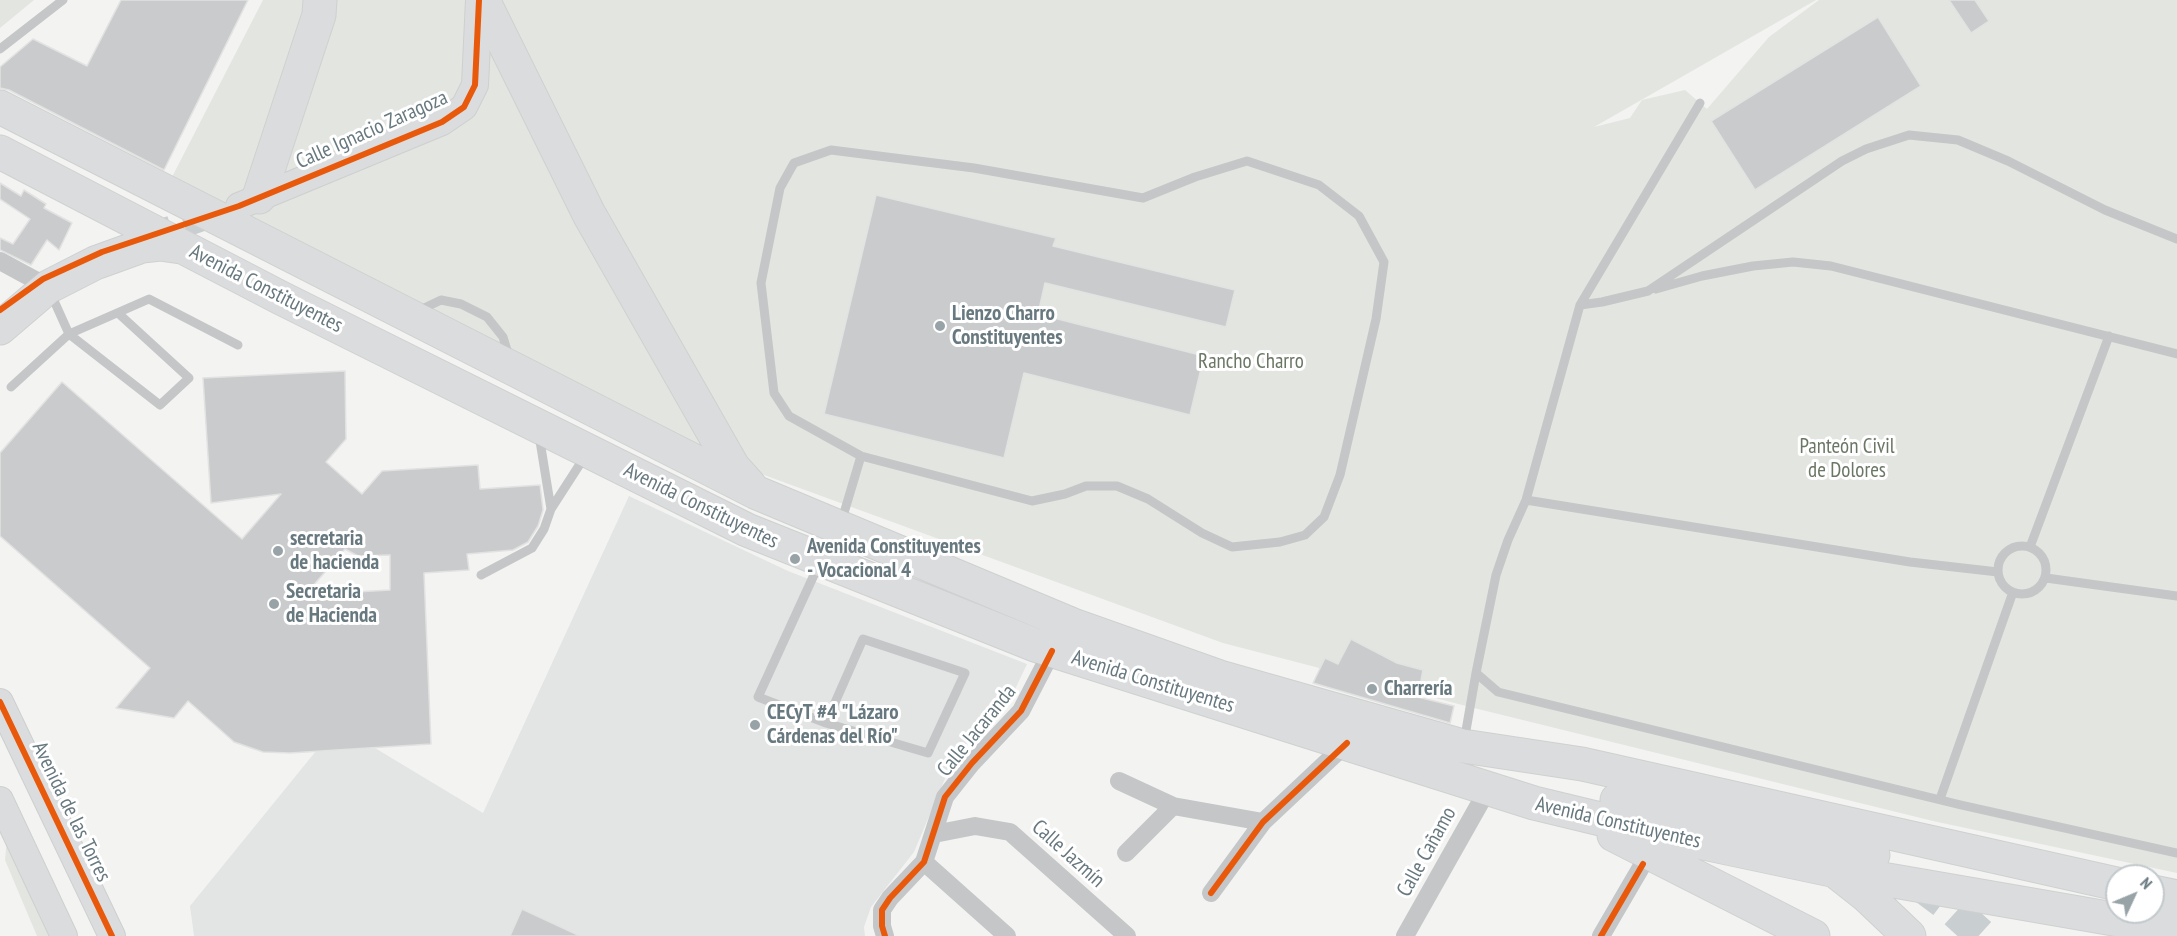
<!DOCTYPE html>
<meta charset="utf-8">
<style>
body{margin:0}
#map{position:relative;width:2177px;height:936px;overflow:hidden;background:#f3f3f2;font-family:"PT Sans Narrow",sans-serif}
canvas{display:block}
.north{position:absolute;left:2105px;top:864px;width:60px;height:60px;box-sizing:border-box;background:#fff;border:2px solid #c2c9cc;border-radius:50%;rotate:46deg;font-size:16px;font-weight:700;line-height:24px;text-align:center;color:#67787f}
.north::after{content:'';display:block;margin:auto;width:21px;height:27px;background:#98a3a7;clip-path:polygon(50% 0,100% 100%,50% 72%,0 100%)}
</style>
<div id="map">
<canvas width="2177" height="936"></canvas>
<div class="north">N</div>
</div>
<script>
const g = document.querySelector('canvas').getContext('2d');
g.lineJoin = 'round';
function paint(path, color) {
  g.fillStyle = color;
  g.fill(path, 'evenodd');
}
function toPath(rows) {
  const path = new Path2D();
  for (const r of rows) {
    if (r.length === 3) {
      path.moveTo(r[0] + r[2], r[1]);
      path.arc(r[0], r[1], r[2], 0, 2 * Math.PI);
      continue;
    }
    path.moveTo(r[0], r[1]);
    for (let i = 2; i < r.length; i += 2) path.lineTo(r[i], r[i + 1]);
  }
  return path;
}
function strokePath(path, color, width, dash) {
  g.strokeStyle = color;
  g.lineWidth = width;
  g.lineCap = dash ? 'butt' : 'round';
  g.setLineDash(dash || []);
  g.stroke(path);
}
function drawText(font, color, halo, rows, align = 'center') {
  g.font = font + ' "PT Sans Narrow",sans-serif';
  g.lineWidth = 6;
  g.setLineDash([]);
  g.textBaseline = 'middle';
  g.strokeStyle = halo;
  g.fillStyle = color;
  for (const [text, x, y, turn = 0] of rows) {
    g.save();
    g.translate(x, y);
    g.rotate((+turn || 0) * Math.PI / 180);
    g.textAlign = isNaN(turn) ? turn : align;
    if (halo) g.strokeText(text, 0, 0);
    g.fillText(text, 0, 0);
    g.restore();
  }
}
paint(toPath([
 [629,496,788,571,1027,664,1009,702,955,755,914,852,871,907,864,927,865,936,194,936,190,906,316,751,375,748,483,813]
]), '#e3e5e5');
paint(toPath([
 [0,0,34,0,0,28],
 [263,0,1816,0,1594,127,1630,118,1642,100,1685,90,1707,109,1769,37,1819,0,2177,0,2177,873,1933,821,1470,707,1223,643,745,468,171,179],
 [7,840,56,936,37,936,5,860]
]), '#e2e5e0');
const building = toPath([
 [121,0,248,0,164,170,9,90,0,88,0,67,33,39,87,66,121,0],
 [1949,0,1975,0,1989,21,1971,33,1949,0],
 [1878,17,1921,86,1755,190,1711,121,1878,17],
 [0,183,21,196,24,190,46,204,44,208,72,223,59,250,47,240,31,265,0,250,0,238,13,244,30,219,0,199,0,183],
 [876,195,1056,238,1053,246,1235,290,1226,327,1045,283,1038,314,1204,356,1190,415,1024,373,1004,458,824,414,876,195],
 [345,371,346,439,326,462,362,494,382,471,478,465,480,489,540,485,543,510,538,526,528,542,513,550,467,554,469,570,424,573,431,744,290,753,263,752,234,742,188,701,174,718,116,708,150,668,0,536,0,453,62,382,242,539,281,494,211,503,203,378,345,371],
 [345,549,358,556,390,555,390,590,305,595,345,549],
 [1351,639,1397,663,1423,670,1418,697,1454,706,1450,723,1313,683,1325,658,1338,664,1351,639],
 [522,909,580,936,510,936,522,909]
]);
paint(building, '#cacbcc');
strokePath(building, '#e2e2e2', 1.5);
strokePath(toPath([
 [147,237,223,211]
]), '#c9ced0', 26, [26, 13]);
strokePath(toPath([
 [1917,882,1950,907,1982,936]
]), '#c9ced0', 33, [33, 16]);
const secondary = toPath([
 [239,206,442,122,464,107,475,85,479,0],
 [0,702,112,936],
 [0,800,64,936]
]);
const highway = toPath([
 [483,0,589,214,733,467,750,486],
 [0,107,755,492,1073,625,1220,677,1463,746,1582,764,2117,884],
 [0,152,281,298,747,530,1035,645,1534,803,1675,837,1836,871,2177,930],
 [259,197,319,15,320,0],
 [0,328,48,287,95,263,142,246,160,244,181,247],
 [1617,800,1847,846,1873,855],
 [1614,835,1813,936],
 [1839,874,1867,896,1909,936],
 [2153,892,2177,897]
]);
strokePath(secondary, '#cecfcf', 28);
strokePath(highway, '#cfd0d0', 35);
strokePath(toPath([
 [0,49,63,0],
 [1700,103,1580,305,1526,500,1508,540,1496,575,1476,673,1498,692,1961,805,2177,853],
 [1656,289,1702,276,1753,266,1793,262,1831,266,2177,354],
 [51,294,69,334,149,299,238,345],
 [1580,305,1602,302,1648,291,1842,161,1866,149,1909,135,1958,140,2008,161,2105,210,2177,239],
 [418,311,441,300,461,304,487,317,503,337,509,357],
 [11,387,69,334,160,405,189,378,118,313],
 [539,435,551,509],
 [1526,500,1910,562,1998,572],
 [841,523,861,456,1032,501,1065,494,1086,486,1117,486,1148,499,1202,533,1232,547,1280,542,1305,535,1324,517,1340,475,1376,319,1384,262,1359,216,1319,185,1247,161,1195,177,1143,198,974,168,831,150,794,163,780,188,761,283,774,393,789,416,861,456],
 [2022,570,24],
 [2030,547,2109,336],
 [819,564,758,697,826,723,928,753,965,673,863,639,826,723],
 [481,575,532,548,544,529,551,509,580,464,588,457],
 [2046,578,2177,596],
 [1464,742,1476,673],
 [1940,799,2013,592]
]), '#c4c6c7', 9);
strokePath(toPath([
 [0,261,48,287],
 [1119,781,1173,806,1263,822],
 [934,834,975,826,1010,832,1127,936],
 [1126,853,1173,806],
 [924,862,1007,936],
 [1211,893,1263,822,1347,743],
 [885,936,882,926,882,910,890,898,924,862,945,797,972,763,1021,711,1052,651],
 [1405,936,1488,789],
 [1601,936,1643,864]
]), '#c4c6c7', 18);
strokePath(secondary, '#dbdcdd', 26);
strokePath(highway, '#dbdcdd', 33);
strokePath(toPath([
 [0,310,43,279,102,252,239,206,442,122,464,107,475,85,479,0],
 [0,702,112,936],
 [1211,893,1263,822,1347,743],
 [885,936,882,926,882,910,890,898,924,862,945,797,972,763,1021,711,1052,651],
 [1601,936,1643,864]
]), '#e8590c', 6);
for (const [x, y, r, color] of [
 [940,326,6,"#98a3a7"],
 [278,551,6,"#98a3a7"],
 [795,559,6,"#98a3a7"],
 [274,604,6,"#98a3a7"],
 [1372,689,6,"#98a3a7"],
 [755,725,6,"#98a3a7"]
]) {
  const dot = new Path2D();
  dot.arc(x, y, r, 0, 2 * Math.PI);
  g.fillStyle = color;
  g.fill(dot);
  strokePath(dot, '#fff', 2);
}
drawText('21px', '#67787f', '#fff', [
 ["Calle Ignacio Zaragoza",372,130,-24],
 ["Avenida Constituyentes",266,289,27],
 ["Avenida Constituyentes",701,506,26],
 ["Avenida Constituyentes",1153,682,17],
 ["Calle Jacaranda",977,731,-51],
 ["Avenida de las Torres",71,812,64],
 ["Avenida Constituyentes",1618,823,13],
 ["Calle Cañamo",1427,852,-61],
 ["Calle Jazmín",1068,854,42]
]);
drawText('bold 21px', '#67787f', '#fff', [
 ["Lienzo Charro",952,314],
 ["Constituyentes",952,338],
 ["secretaria",290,539],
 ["de hacienda",290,563],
 ["Avenida Constituyentes",807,547],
 ["- Vocacional 4",807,571],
 ["Secretaria",286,592],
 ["de Hacienda",286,616],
 ["Charrería",1384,689],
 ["CECyT #4 \"Lázaro",767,713],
 ["Cárdenas del Río\"",767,737]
], 'left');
drawText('21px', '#6b7765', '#fff', [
 ["Rancho Charro",1251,362],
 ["Panteón Civil",1847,447],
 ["de Dolores",1847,471]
]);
</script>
